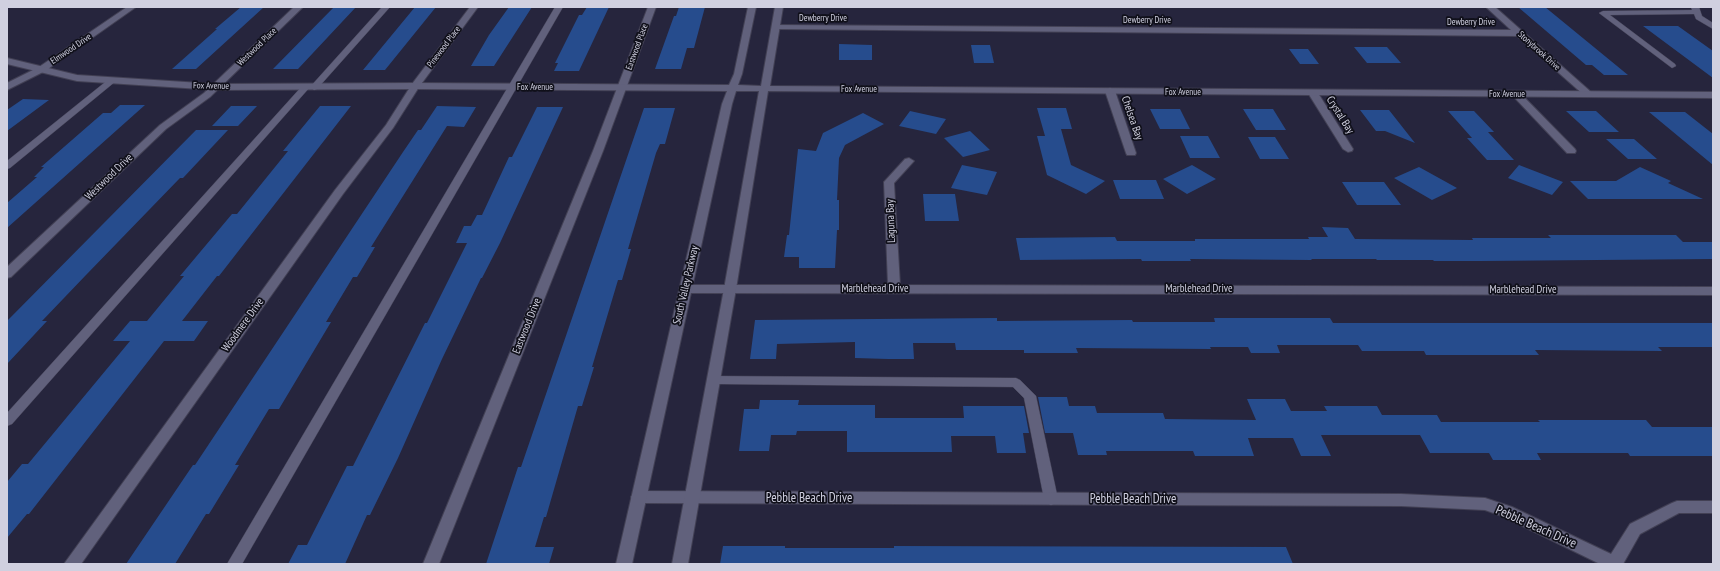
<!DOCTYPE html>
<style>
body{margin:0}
#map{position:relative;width:1720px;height:571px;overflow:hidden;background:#26253d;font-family:"PT Sans Narrow",sans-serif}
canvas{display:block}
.frame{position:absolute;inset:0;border:8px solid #d0d0e0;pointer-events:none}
</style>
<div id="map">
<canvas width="1720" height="571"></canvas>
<div class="frame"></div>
</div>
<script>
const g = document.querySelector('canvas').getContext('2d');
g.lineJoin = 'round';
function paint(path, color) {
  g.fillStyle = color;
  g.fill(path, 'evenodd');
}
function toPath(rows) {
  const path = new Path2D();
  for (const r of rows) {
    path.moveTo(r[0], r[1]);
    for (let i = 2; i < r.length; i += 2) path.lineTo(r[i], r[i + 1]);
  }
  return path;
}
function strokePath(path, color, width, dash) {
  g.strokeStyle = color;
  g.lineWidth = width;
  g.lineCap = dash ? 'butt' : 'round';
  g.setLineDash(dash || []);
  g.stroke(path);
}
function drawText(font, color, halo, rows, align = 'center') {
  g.font = font + ' "PT Sans Narrow",sans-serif';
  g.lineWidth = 3.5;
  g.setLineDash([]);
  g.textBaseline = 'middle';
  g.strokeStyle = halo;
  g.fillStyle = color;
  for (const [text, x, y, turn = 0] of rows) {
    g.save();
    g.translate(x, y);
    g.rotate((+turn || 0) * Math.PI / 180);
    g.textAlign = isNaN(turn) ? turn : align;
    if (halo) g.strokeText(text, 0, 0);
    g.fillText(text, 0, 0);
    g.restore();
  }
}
paint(toPath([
 [241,7,264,7,196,69,172,69,217,29,215,29],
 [334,7,356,7,298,69,273,69],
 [415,7,436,7,385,70,363,70],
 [509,7,532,7,494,66,471,66,489,35],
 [587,7,609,7,579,71,554,71,558,63,555,63,579,15,582,15],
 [679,7,705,7,694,48,687,48,681,69,655,69,674,16,676,16],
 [1518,7,1545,7,1628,75,1604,75,1592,65,1586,65],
 [1643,26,1678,26,1713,51,1713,78],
 [839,44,872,45,872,60,839,60],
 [971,45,990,45,994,63,974,63],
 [1354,47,1387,47,1401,63,1367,63],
 [1289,49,1308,49,1319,64,1300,64],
 [23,99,49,100,7,131,7,110],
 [120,105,145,105,7,228,7,203,37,177,34,177,44,167,41,167,103,113,111,113],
 [231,106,257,106,238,126,212,126],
 [320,106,351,106,219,276,217,276,182,321,208,321,194,341,164,341,29,514,27,514,7,538,7,482,22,464,28,464,130,341,113,341,130,321,147,321,184,276,180,276,232,214,237,214,288,151,283,151],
 [437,106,476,107,464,127,447,126,371,247,375,247,357,277,353,277,326,322,331,322,279,409,269,409,235,465,239,465,209,514,206,514,175,564,126,564,193,465,195,465,403,152,418,130,421,130],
 [537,107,563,107,500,243,482,278,481,278,442,359,398,458,370,515,367,515,345,564,288,564,298,545,307,545,347,466,353,466,425,323,427,323,467,243,456,243,464,226,471,226,477,215,482,215,509,157,512,157],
 [644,108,675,108,665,144,660,144,656,153,628,249,631,249,622,280,618,280,592,367,594,367,582,406,578,406,546,517,544,517,535,547,554,547,549,564,486,564,518,467,521,467],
 [1037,108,1066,108,1072,129,1061,129,1071,165,1105,181,1086,194,1047,175,1037,136,1045,136],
 [1150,109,1180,109,1190,129,1160,129],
 [1243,109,1273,109,1286,130,1256,130],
 [1360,110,1389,110,1415,143,1385,131,1376,131],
 [910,111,946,119,936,134,899,126],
 [1448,111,1474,111,1494,132,1488,132,1514,160,1487,160,1467,138,1472,138],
 [1566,111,1596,111,1619,132,1589,132],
 [1649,112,1685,112,1713,134,1713,165],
 [863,113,884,124,845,145,839,158,837,200,839,200,839,230,837,230,835,268,799,268,799,257,784,257,787,235,789,235,798,149,816,151,823,133],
 [196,130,228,130,183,178,180,178,86,275,42,321,47,321,7,364,7,321],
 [970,131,990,150,963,157,944,138],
 [1180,136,1208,136,1220,158,1190,158],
 [1248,137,1275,137,1289,159,1260,159],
 [1606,139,1634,139,1657,159,1628,159],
 [962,165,997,172,987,195,951,188],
 [1192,165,1216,179,1187,194,1163,179],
 [1519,165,1563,182,1552,195,1508,178],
 [1419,167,1457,188,1432,200,1394,178],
 [1640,167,1671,181,1668,183,1703,199,1588,199,1570,181,1616,181],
 [1113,180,1156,180,1164,199,1120,199],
 [1342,182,1384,182,1401,205,1357,205],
 [923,194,955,194,959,221,925,221],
 [1322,227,1348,228,1355,239,1473,240,1472,238,1551,238,1548,235,1676,235,1683,242,1713,242,1713,259,1482,261,1434,261,1433,260,1377,260,1376,259,1311,259,1312,260,1190,259,1191,261,1142,261,1141,259,1020,260,1016,238,1115,237,1117,241,1195,241,1195,239,1309,239,1308,237,1328,237],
 [997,318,997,321,1132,320,1133,322,1215,322,1214,318,1330,318,1333,323,1713,323,1713,347,1658,347,1662,351,1535,350,1539,355,1426,355,1424,351,1362,351,1358,345,1277,345,1280,353,1251,353,1248,347,1210,347,1211,349,1076,348,1078,353,1024,353,1024,350,956,350,955,343,913,343,914,359,888,359,855,358,855,342,777,344,776,359,750,359,755,320],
 [1038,397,1067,397,1069,406,1095,406,1097,413,1163,413,1165,419,1256,420,1247,399,1285,399,1291,411,1327,411,1324,406,1377,406,1382,415,1437,415,1441,422,1540,422,1538,420,1646,420,1652,427,1713,427,1713,456,1630,456,1628,453,1537,453,1541,460,1493,460,1489,453,1430,453,1420,435,1321,435,1331,456,1301,456,1293,438,1248,438,1254,456,1195,456,1193,451,1106,451,1107,455,1078,455,1073,433,1045,433],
 [760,400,799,400,798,405,875,405,875,418,964,418,963,406,1024,406,1029,433,1023,433,1026,453,997,453,995,436,951,436,952,452,847,452,847,431,797,431,796,435,771,435,769,451,739,451,744,409,759,409],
 [723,546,785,546,785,548,894,548,894,546,1286,547,1293,564,720,564]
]), '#264c8d');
const lane = toPath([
 [382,7,390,7,317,89,314,90,310,87,12,424,7,426,7,413,303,85,306,84,310,87,382,7],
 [555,7,563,7,242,564,227,564,555,7],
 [1691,7,1699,7,1702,16,1713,23,1713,29,1696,19,1694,14,1610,15,1675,64,1676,66,1672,68,1599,13,1603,11,1692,10,1691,7],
 [109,79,112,79,116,81,10,168,7,169,7,161,109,79],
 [714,376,1016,378,1020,380,1036,396,1058,499,1056,503,1051,505,1046,503,1044,499,1024,398,1013,387,714,384,710,383,708,380,710,377,714,376]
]);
const street = toPath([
 [127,7,136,7,45,71,7,90,7,83,39,67,127,7],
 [294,7,303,7,210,97,166,129,11,277,7,278,7,267,160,125,204,93,294,7],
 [470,7,478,7,419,87,393,128,343,194,81,564,64,564,335,190,386,125,412,84,470,7],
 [648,7,656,7,603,151,439,564,423,564,593,151,648,7],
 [1486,7,1495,7,1591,92,1593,94,1591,96,1585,96,1517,36,776,29,772,27,776,25,1511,30,1486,7],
 [1110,88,1115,91,1136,153,1135,155,1127,155,1126,153,1105,91,1110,88],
 [1313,90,1318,93,1353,149,1352,151,1348,152,1343,149,1308,93,1313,90],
 [1516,91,1519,92,1575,149,1576,151,1575,153,1567,153,1513,96,1511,94,1513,92,1516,91],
 [909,158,914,161,894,183,900,285,1713,287,1713,295,686,293,682,292,680,289,682,286,686,285,888,285,884,182,905,159,909,158],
 [639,491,1401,494,1485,498,1512,507,1611,554,1630,524,1672,503,1677,501,1713,501,1713,513,1679,513,1640,534,1623,564,1600,564,1502,516,1485,510,1401,506,639,503,634,501,631,497,634,493,639,491]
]);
const secondary = toPath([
 [748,7,756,7,742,74,738,85,761,86,775,7,783,7,770,86,1713,92,1713,98,768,91,736,289,688,564,672,564,724,289,759,91,736,91,732,104,632,564,616,564,722,104,727,91,415,89,216,90,77,81,7,64,7,58,77,75,216,84,415,83,729,85,734,74,748,7]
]);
strokePath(lane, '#424054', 1);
strokePath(street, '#424054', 2);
strokePath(secondary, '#424054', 2);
paint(lane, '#61617c');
paint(street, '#61617c');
paint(secondary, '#61617c');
drawText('9px', '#d0d0e0', '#10101a', [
 ["Dewberry Drive",823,18],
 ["Dewberry Drive",1147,20],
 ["Dewberry Drive",1471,22],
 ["Westwood Place",257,47,-44],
 ["Pinewood Place",444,47,-53],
 ["Eastwood Place",637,47,-70],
 ["Elmwood Drive",71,49,-34],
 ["Stonybrook Drive",1539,51,42],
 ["Fox Avenue",211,86,1],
 ["Fox Avenue",535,87],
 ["Fox Avenue",859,89],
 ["Fox Avenue",1183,92],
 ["Fox Avenue",1507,94]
]);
drawText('11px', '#d0d0e0', '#10101a', [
 ["Crystal Bay",1340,115,58],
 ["Chelsea Bay",1132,118,71],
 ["Westwood Drive",109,177,-44],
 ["Laguna Bay",891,221,-92],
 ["South Valley Parkway",686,285,-77],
 ["Marblehead Drive",875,289],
 ["Marblehead Drive",1199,289],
 ["Marblehead Drive",1523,290],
 ["Woodmere Drive",243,325,-54],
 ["Eastwood Drive",527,326,-68]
]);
drawText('13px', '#d0d0e0', '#10101a', [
 ["Pebble Beach Drive",809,498],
 ["Pebble Beach Drive",1133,499],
 ["Pebble Beach Drive",1536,527,24]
]);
</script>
